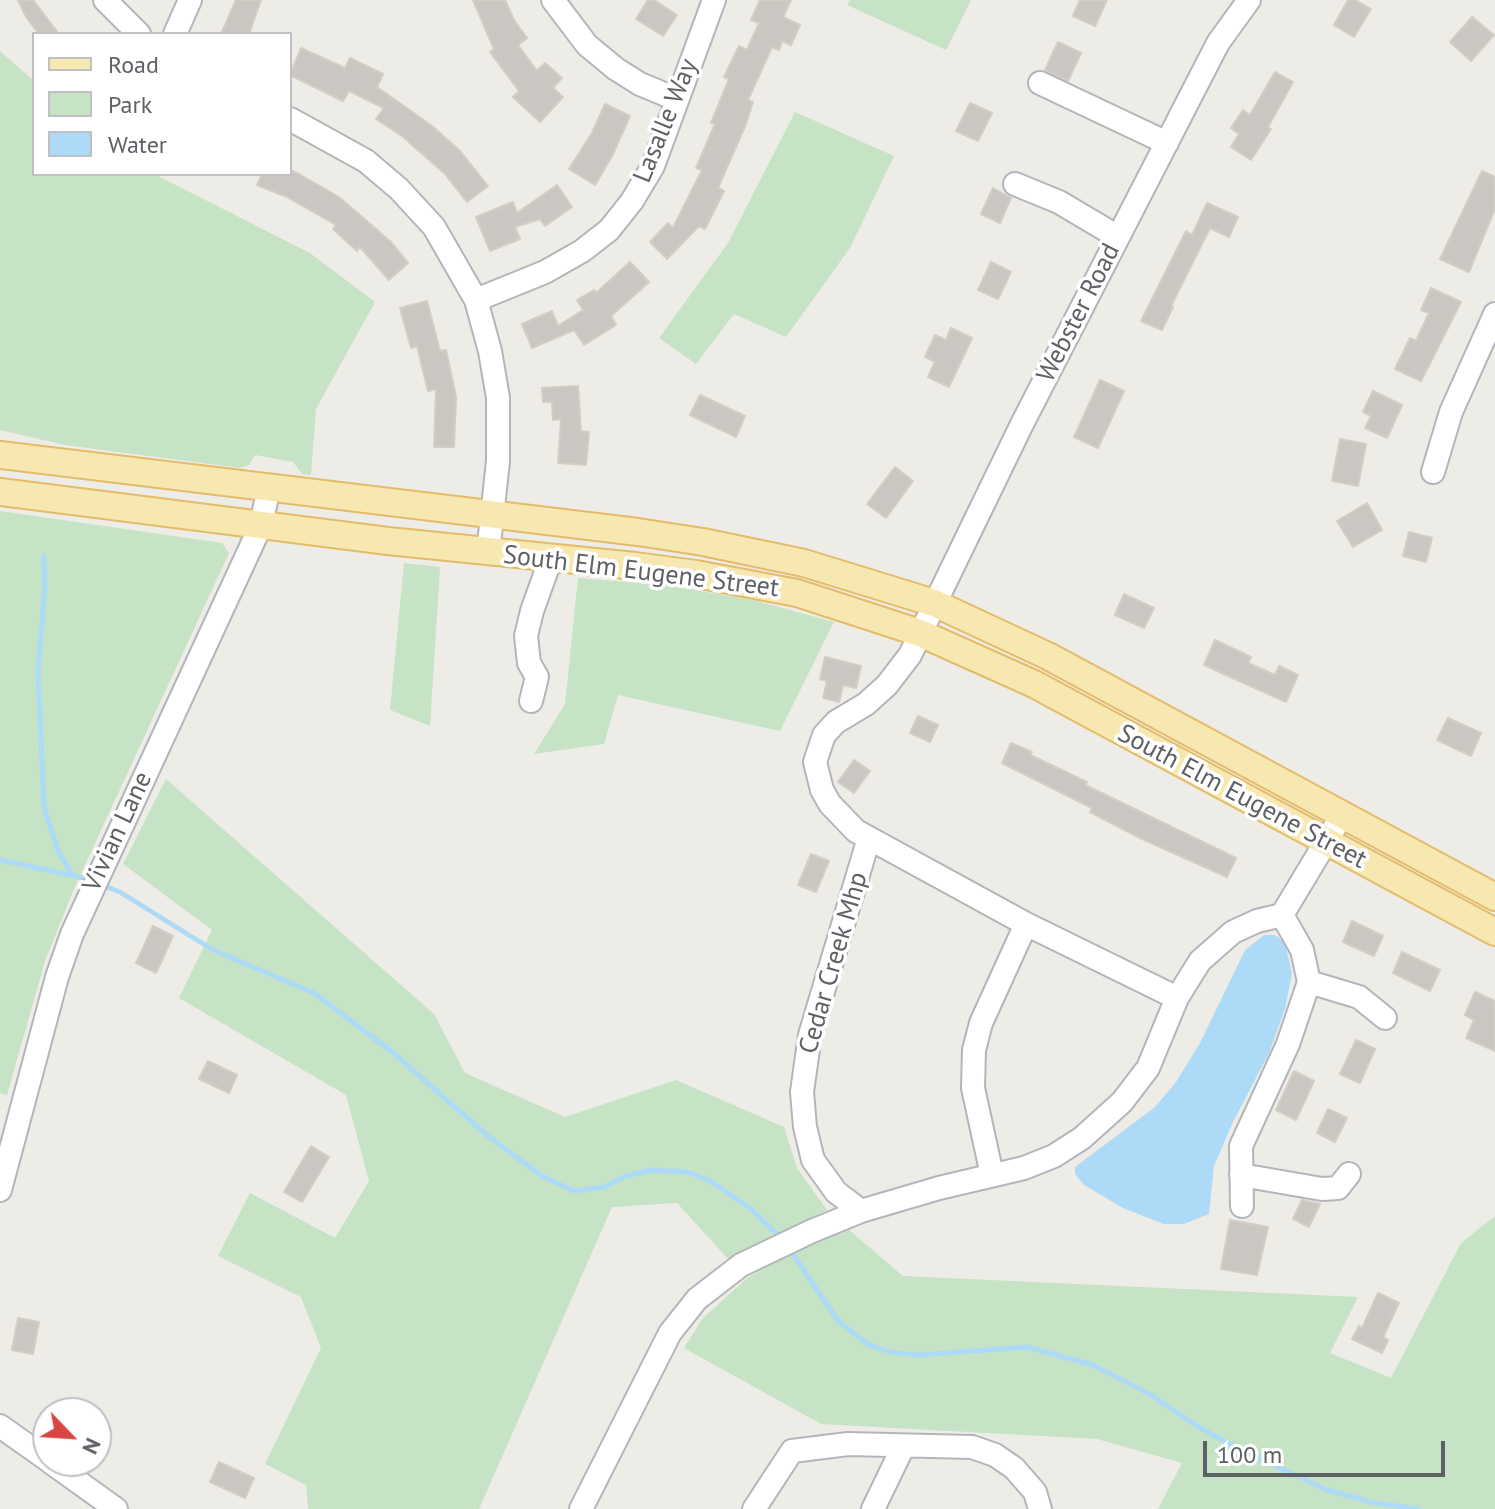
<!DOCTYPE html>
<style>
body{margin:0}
#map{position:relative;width:1495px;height:1509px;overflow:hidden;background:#eeece6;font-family:"PT Sans",sans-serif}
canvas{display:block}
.legend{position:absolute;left:32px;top:32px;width:260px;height:144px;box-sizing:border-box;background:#fff;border:2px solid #bec0c1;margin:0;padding:10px 14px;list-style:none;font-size:24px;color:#5d6165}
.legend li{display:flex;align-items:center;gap:16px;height:40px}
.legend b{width:40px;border:2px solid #bec0c1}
.north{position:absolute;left:32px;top:1397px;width:80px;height:80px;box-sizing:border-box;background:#fff;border:2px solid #bec0c1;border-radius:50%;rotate:115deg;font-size:22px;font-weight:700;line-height:32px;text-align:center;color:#5d6165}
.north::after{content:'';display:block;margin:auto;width:28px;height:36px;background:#d84542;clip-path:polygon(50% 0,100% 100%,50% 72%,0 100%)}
.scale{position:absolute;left:1203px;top:1441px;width:242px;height:36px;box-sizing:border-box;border:4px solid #5d6165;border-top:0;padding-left:10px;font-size:24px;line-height:28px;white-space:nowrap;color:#5d6165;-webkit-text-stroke:6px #fff;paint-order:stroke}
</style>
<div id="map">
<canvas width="1495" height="1509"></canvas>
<ul class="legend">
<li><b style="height:10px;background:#f7e8b2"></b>Road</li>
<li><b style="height:22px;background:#c6e3c5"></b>Park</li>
<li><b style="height:22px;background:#addbf7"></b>Water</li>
</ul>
<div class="north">N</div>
<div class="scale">100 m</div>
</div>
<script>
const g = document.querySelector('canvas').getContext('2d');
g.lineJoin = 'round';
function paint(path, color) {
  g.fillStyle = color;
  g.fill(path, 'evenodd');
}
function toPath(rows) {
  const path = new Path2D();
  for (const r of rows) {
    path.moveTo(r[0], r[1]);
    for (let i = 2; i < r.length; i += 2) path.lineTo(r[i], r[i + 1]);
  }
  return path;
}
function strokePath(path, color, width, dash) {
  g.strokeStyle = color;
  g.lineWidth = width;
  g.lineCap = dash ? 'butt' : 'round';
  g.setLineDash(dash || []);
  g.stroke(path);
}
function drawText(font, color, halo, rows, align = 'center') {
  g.font = font + ' "PT Sans",sans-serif';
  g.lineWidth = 7;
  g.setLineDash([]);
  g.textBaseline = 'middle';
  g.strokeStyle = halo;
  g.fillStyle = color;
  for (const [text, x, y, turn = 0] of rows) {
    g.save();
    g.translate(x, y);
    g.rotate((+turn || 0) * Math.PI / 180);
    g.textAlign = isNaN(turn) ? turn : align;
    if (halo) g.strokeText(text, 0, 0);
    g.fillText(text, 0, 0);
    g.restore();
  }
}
paint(toPath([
 [850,0,971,0,946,50,847,5],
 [0,51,34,81,34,174,154,174,310,253,375,302,316,409,311,475,302,474,293,462,255,455,249,465,240,468,65,445,0,430],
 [795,112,894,156,850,248,786,337,734,314,696,364,659,338,728,243],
 [0,511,222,543,229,553,74,889,45,961,7,1095,0,1093],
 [404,563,440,567,430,726,390,710],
 [578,578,666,585,753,600,834,622,780,731,618,695,604,744,534,754,565,704],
 [166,779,434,1014,465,1073,565,1117,676,1080,784,1127,797,1168,827,1210,728,1259,677,1203,612,1207,479,1509,308,1509,306,1485,265,1464,321,1348,301,1297,218,1256,250,1193,335,1238,369,1181,346,1095,179,998,212,930,123,864],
 [1495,1216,1495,1509,1158,1509,1182,1463,1097,1439,821,1424,684,1348,703,1318,746,1279,780,1258,849,1230,903,1276,1358,1297,1330,1353,1391,1378,1461,1243]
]), '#c6e3c5');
paint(toPath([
 [1264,935,1275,935,1285,943,1292,974,1285,1009,1269,1053,1233,1122,1214,1166,1209,1214,1184,1224,1164,1224,1123,1208,1084,1185,1075,1174,1075,1167,1155,1107,1176,1082,1200,1043,1245,950]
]), '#addbf7');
strokePath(toPath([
 [44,556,45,587,38,670,44,807,58,851,72,874],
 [0,860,89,879],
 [102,885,120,892,213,950,314,993,391,1051,488,1136,542,1176,574,1191,604,1187,626,1176,651,1170,687,1172,709,1180,751,1209,782,1239],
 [790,1250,838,1321,869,1345,890,1352,918,1355,1027,1347,1093,1365,1153,1396,1200,1428,1242,1450,1327,1490,1375,1503,1418,1509]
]), '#addbf7', 5);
const building = toPath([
 [18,0,33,0,59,34,39,34,26,17,18,0],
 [236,0,261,0,249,34,221,34,236,0],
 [473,0,505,0,514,20,527,38,518,45,537,71,545,63,562,78,553,88,563,97,540,122,513,97,519,91,490,52,494,49,473,0],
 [648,0,654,0,677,15,663,36,636,19,648,0],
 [760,0,791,0,783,17,800,25,791,45,782,41,779,50,772,47,748,100,753,102,746,124,718,188,724,191,705,229,699,226,667,259,650,242,668,223,673,228,702,170,696,168,715,124,711,123,729,79,724,77,739,46,747,50,759,23,751,20,760,0],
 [1080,0,1107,0,1095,26,1073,16,1080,0],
 [1348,0,1355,0,1371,9,1354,37,1334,25,1348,0],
 [1472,17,1494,35,1471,61,1450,42,1472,17],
 [1058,42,1081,53,1068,81,1045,70,1058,42],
 [301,48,345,68,350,58,383,74,377,87,432,126,460,151,488,186,467,202,445,174,402,136,376,119,384,108,349,91,343,101,290,75,301,48],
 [1275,72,1293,82,1268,127,1271,129,1251,160,1231,147,1239,134,1231,128,1243,110,1250,115,1275,72],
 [970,103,992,113,978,141,956,131,970,103],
 [605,104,630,116,612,156,595,185,569,169,592,133,605,104],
 [290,169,339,197,391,242,408,263,389,280,360,247,357,251,333,229,336,225,287,197,257,185,262,174,290,174,290,169],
 [1482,171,1495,177,1495,209,1469,272,1440,259,1482,171],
 [557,185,572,207,545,226,540,219,515,227,520,239,490,251,476,217,513,202,517,213,557,185],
 [993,188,1011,198,1000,223,981,214,993,188],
 [1207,203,1238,217,1229,237,1210,228,1171,306,1173,307,1162,330,1141,321,1186,231,1192,235,1207,203],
 [630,262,649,282,611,316,616,325,584,345,574,330,532,348,522,324,552,311,558,326,583,310,577,300,594,290,596,293,630,262],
 [991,262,1011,272,998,299,978,290,991,262],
 [1431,288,1461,302,1421,381,1395,369,1410,338,1416,341,1429,313,1421,310,1431,288],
 [427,301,440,351,446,350,456,397,454,447,434,447,436,389,428,391,417,346,411,348,400,308,427,301],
 [951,328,972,338,949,387,928,377,935,362,925,357,935,335,946,340,951,328],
 [1100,380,1124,391,1098,448,1074,437,1100,380],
 [578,386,581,431,589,432,586,465,558,463,561,419,553,420,552,402,543,402,542,388,578,386],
 [1373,391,1402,405,1387,438,1365,428,1371,416,1363,412,1373,391],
 [700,395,745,416,736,437,690,415,700,395],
 [1340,439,1366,444,1358,486,1332,481,1340,439],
 [895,467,913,481,886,518,867,504,895,467],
 [1367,503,1382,530,1353,547,1337,521,1367,503],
 [1409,532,1432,538,1426,562,1403,556,1409,532],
 [1124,594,1154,608,1144,628,1115,615,1124,594],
 [1215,640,1251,657,1248,663,1275,675,1279,666,1298,675,1286,702,1204,665,1215,640],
 [825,657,861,666,856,688,843,685,839,702,823,698,827,681,820,679,825,657],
 [918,716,938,725,930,742,910,733,918,716],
 [1448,718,1481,733,1471,756,1437,740,1448,718],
 [1011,743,1032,752,1030,755,1087,782,1085,785,1236,858,1227,877,1140,838,1090,812,1092,808,1002,763,1011,743],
 [854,760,870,771,854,793,838,782,854,760],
 [811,854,829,861,816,892,798,885,811,854],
 [1352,921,1383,936,1374,956,1343,942,1352,921],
 [153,926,173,936,156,973,136,963,153,926],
 [1402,952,1440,970,1430,991,1393,973,1402,952],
 [1475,992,1495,1001,1495,1051,1466,1038,1474,1020,1465,1015,1475,992],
 [1356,1040,1375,1049,1360,1083,1340,1074,1356,1040],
 [208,1061,237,1075,229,1093,199,1079,208,1061],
 [1294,1071,1314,1081,1296,1120,1276,1110,1294,1071],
 [1328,1109,1347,1118,1335,1142,1317,1133,1328,1109],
 [311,1146,329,1157,302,1202,284,1192,311,1146],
 [1302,1200,1320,1204,1309,1227,1293,1219,1302,1200],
 [1230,1220,1268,1227,1257,1275,1221,1269,1230,1220],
 [1378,1293,1399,1303,1383,1337,1388,1340,1382,1353,1352,1339,1359,1326,1362,1328,1378,1293],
 [18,1318,39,1322,33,1354,12,1350,18,1318],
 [219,1462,254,1478,245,1498,210,1482,219,1462]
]);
paint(building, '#cac7c2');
strokePath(building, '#d2cdc5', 2);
const minor = toPath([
 [105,0,139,34],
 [553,0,587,45,616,69,640,84,676,99],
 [175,34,190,0],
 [1040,83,1167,143],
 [290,119,366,161,399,189,434,227,476,300,490,351,498,398,498,461,488,553],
 [1015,184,1059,202,1118,237],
 [476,300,545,272,582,251,609,230,632,201,653,166,714,0],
 [1433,472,1451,412,1495,314],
 [531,701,537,677,529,663,526,636,532,611,551,558],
 [869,838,810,1035,802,1092,805,1127,813,1160,836,1192,861,1211,939,1188,1024,1168,1054,1156,1082,1138,1122,1102,1148,1068,1177,998,1200,961,1233,932,1257,921,1282,915,1342,815],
 [1309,982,1359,997,1385,1018],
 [1177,998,1026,924,856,831,830,804,822,790,815,762,824,735,836,722,866,704,887,685,910,655,1022,424,1218,43,1249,0],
 [992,1175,973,1088,974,1050,981,1023,1026,924],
 [1241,1175,1322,1189,1338,1188,1349,1174],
 [0,1190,57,977,72,934,261,525,269,487],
 [1242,1206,1241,1146,1288,1044,1309,982,1302,950,1282,915],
 [0,1426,48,1460],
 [49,1461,116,1509],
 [581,1509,670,1333,697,1299,741,1265,812,1231,861,1211],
 [754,1509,792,1451,848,1444,972,1447,995,1455,1014,1468,1035,1492,1040,1509],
 [873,1509,903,1447]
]);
const major = toPath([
 [0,455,638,532,703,542,804,563,934,603,1048,656,1495,897],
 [0,492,388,541,635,566,696,574,797,593,920,633,1034,684,1495,932]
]);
strokePath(minor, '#b3b6b9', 26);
strokePath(major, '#e4bb69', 30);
strokePath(minor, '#fff', 22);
strokePath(major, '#f7e8b2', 26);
drawText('26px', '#5d6165', '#fff', [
 ["Lasalle Way",666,121,-68],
 ["Webster Road",1079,313,-63],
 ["South Elm Eugene Street",641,572,7],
 ["South Elm Eugene Street",1242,797,28],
 ["Vivian Lane",118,832,-65],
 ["Cedar Creek Mhp",834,963,-74]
]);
</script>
